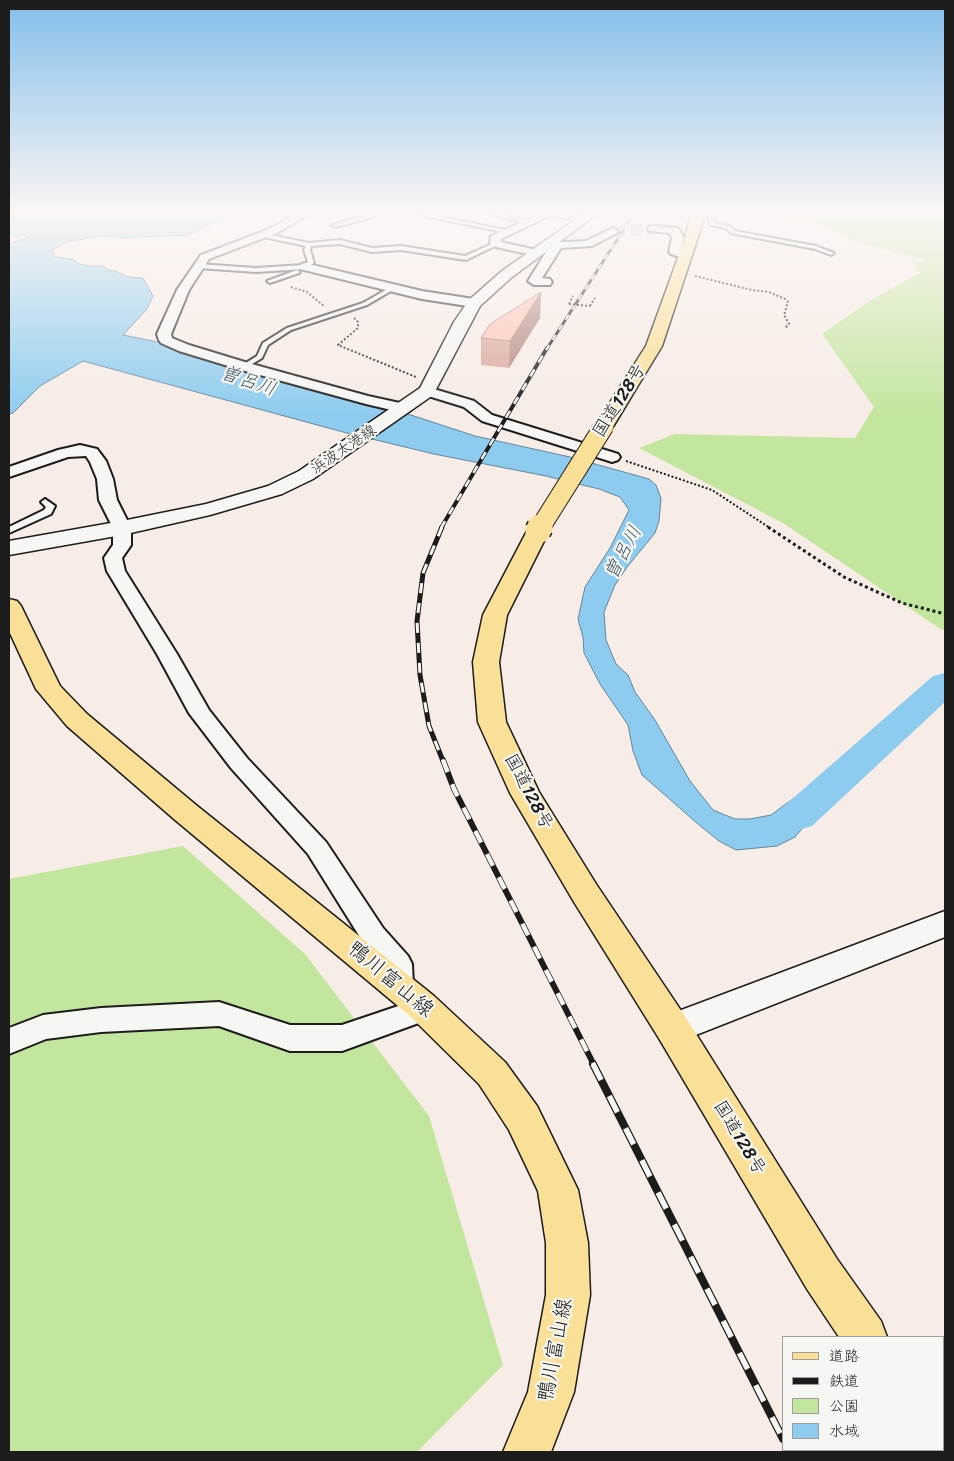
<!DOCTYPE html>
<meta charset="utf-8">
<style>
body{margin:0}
#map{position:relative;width:954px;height:1461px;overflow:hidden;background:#f7ece6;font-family:Sriracha,"Klee One",sans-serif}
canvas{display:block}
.frame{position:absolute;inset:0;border:10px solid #1c1c1c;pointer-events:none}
.legend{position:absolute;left:782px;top:1336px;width:162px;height:115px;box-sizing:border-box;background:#f6f6f2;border:1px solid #9f9f9c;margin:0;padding:6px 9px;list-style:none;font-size:15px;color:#1c1c1c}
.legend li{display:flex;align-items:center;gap:10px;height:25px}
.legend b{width:25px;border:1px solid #9f9f9c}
</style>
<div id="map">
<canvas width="954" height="1461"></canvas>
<div class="frame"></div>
<ul class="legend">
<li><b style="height:6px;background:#fadf96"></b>道路</li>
<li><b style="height:6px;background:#1c1c1c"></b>鉄道</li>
<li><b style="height:14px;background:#c3e69f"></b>公園</li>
<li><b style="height:14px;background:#8eccef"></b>水域</li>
</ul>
</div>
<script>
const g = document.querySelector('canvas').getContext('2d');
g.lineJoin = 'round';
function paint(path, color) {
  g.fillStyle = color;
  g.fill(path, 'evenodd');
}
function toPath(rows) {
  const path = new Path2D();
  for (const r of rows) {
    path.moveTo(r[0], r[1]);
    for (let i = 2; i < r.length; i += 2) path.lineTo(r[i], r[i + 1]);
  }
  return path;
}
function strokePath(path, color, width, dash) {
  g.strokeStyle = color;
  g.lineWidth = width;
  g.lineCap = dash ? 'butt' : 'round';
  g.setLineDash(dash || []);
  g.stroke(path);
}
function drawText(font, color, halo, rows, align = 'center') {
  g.font = font + ' Sriracha,"Klee One",sans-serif';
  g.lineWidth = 4.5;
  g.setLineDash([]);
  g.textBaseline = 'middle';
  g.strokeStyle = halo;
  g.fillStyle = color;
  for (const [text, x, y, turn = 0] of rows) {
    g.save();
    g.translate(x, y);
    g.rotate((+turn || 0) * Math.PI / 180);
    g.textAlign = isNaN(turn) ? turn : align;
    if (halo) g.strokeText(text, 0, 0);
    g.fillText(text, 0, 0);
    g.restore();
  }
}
paint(toPath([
 [764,212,945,212,945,629,942,630,783,523,639,448,675,434,855,438,874,407,822,334,868,302,919,273,914,264,924,260,861,243,813,223],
 [183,846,305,954,429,1116,503,1365,417,1452,9,1452,9,879]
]), '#c3e69f');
const water = toPath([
 [9,212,240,212,202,228,201,230,188,235,124,238,101,236,66,242,52,250,55,257,72,259,79,264,91,266,104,266,105,269,118,272,127,277,143,278,153,296,147,309,123,335,163,343,322,393,411,415,475,436,570,457,649,479,656,485,661,498,659,521,655,533,627,567,615,585,604,612,606,640,616,664,628,675,635,692,655,720,690,781,713,810,735,819,750,819,771,815,806,789,843,782,829,804,810,819,795,837,777,846,736,850,719,841,698,824,642,775,633,751,628,725,600,684,584,653,583,637,578,619,585,587,610,548,629,510,620,497,599,489,546,476,434,454,343,432,83,361,40,386,13,413,9,414,9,246,13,242,30,237,21,235,9,237,9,212]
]);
paint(water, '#8eccef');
strokePath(water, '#60869b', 1);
paint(toPath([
 [945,673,945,702,812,826,798,830,784,826,778,816,784,806,933,676,945,673]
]), '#8eccef');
strokePath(toPath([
 [677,213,711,214],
 [613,231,653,229]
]), '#cbc2be', 12, [12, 6]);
const lane = toPath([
 [375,212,382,212,370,218,335,227,332,225,375,212],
 [406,212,416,212,511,231,508,233,406,212],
 [479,212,489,212,531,222,528,224,479,212],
 [547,212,583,217,586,219,583,221,549,215,547,212],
 [709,213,714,214,715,223,730,226,735,231,816,246,834,253,831,255,815,249,731,233,726,228,710,225,709,213],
 [261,233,309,243,340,240,372,248,401,246,465,256,494,243,499,244,466,260,401,250,372,252,340,244,311,246,310,250,314,263,304,269,256,272,198,268,195,266,198,264,256,268,303,265,308,262,304,250,306,246,259,236,261,233],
 [297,270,300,272,299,273,270,283,267,281,297,270],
 [391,287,396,288,367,305,291,330,268,345,262,358,247,367,241,366,257,356,263,343,287,328,363,303,391,287],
 [45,499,55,506,51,514,9,533,9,527,44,510,46,507,41,502,45,499]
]);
const street = toPath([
 [300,212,312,212,277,233,209,259,189,290,171,334,172,338,189,345,248,363,368,396,409,405,412,408,409,411,404,413,366,404,238,369,179,351,161,343,159,340,157,334,177,290,201,255,269,229,300,212],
 [544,212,557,212,501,239,501,242,541,251,543,253,541,255,537,256,496,247,490,244,491,236,544,212],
 [653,226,678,228,684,238,681,250,689,254,691,256,689,258,685,259,671,254,669,252,672,238,670,233,649,231,648,229,649,227,653,226],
 [613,228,618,231,617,233,592,246,561,248,542,278,550,279,552,282,550,285,534,285,528,281,548,249,543,247,541,245,543,243,586,241,613,228],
 [304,263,422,291,474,299,480,303,474,307,422,299,300,269,298,267,300,265,304,263],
 [427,387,474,401,492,415,618,454,620,457,618,460,612,462,606,460,482,421,464,407,422,394,420,391,422,388,427,387],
 [80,445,97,449,106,461,113,479,117,500,131,528,131,545,122,558,125,571,177,654,209,710,247,758,326,842,383,928,408,956,412,964,413,986,409,994,399,998,389,994,385,986,384,967,363,942,308,854,231,768,189,713,157,654,107,571,104,558,113,545,113,528,99,500,97,479,90,462,86,456,68,457,9,477,9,467,58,450,80,445],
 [425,997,435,1001,439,1009,435,1017,342,1051,290,1051,219,1026,101,1032,46,1039,9,1054,9,1028,43,1015,101,1008,219,1002,290,1025,342,1025,425,997]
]);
const secondary = toPath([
 [586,212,600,212,512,277,480,306,433,395,313,479,282,494,210,515,122,535,9,555,9,541,122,521,206,504,268,486,299,471,420,388,454,322,469,300,502,271,586,212],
 [945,911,945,937,673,1044,660,1040,655,1029,660,1018,945,911]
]);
const primary = toPath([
 [9,599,17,601,21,606,60,686,87,714,196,805,434,996,505,1062,537,1106,578,1190,588,1243,590,1295,574,1392,551,1452,503,1452,528,1392,546,1295,546,1243,538,1191,509,1130,479,1084,410,1016,174,819,67,726,36,689,9,631,9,599]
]);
const highway = toPath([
 [690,212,702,212,703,222,662,346,611,430,604,432,597,430,595,426,646,346,684,241,689,222,690,212],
 [538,524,546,526,549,531,507,615,499,662,506,722,539,792,596,884,686,1018,837,1259,881,1321,887,1337,839,1337,807,1289,660,1040,574,902,510,793,478,722,473,662,483,615,527,531,530,526,538,524],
 [943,1426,945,1427,945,1452,919,1452,918,1450,943,1450,943,1426]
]);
strokePath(lane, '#1c1c1c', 4);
strokePath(street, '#1c1c1c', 4);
strokePath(secondary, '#1c1c1c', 3);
strokePath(primary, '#1c1c1c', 3);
strokePath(highway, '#1c1c1c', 3);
strokePath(toPath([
 [695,276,752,290,769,292,785,299,788,302,784,315,789,324,785,328],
 [291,287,307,292,324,306],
 [569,304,573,296],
 [590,306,595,298],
 [354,318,358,322,358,328,338,345,416,377],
 [626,461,712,490,770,528]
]), '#1c1c1c', 2, [2, 2]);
strokePath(toPath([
 [768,527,844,577,902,603,945,614]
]), '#1c1c1c', 3, [3, 3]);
paint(lane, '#f6f6f2');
paint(street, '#f6f6f2');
paint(secondary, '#f6f6f2');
paint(primary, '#fadf96');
paint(highway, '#fadf96');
const railFar4 = toPath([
 [546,350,635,212]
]);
const railFar3 = toPath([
 [441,528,547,348]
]);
const railFar2 = toPath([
 [442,527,423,573,417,621,420,675,429,726,443,761]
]);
const railFar1 = toPath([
 [443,760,454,789,594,1065]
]);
const rail = toPath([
 [593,1064,783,1439],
 [788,1450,790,1452]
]);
strokePath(railFar4, '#1c1c1c', 3);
strokePath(railFar3, '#1c1c1c', 4);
strokePath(railFar2, '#1c1c1c', 5);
strokePath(railFar1, '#1c1c1c', 6);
strokePath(rail, '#1c1c1c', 8);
strokePath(railFar4, '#f6f6f2', 2, [6]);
strokePath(railFar3, '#f6f6f2', 2.5, [8]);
strokePath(railFar2, '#f6f6f2', 3, [10]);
strokePath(railFar1, '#f6f6f2', 4.5, [13]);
strokePath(rail, '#f6f6f2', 5.5, [18]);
const highwayBridgeFar1 = toPath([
 [540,528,604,426]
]);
const highwayBridge = toPath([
 [538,531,540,527]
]);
strokePath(highwayBridgeFar1, '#1c1c1c', 21, []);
strokePath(highwayBridge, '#1c1c1c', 28, []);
strokePath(toPath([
 [569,304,590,306]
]), '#1c1c1c', 2, [2, 2]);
strokePath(highwayBridgeFar1, '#fadf96', 19);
strokePath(highwayBridge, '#fadf96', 25);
paint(toPath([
 [541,292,540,318,509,368,481,365,481,338]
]), '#daa89b');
paint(toPath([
 [541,292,540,318,509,368,510,341]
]), '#b1887e');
const building = toPath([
 [541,292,510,341,481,338,490,324,541,292]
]);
paint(building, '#fdc3b4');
strokePath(building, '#b1887e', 1);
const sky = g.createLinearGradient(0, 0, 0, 416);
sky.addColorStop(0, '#84beeb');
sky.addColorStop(0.51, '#fbf6f4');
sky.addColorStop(1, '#fbf6f400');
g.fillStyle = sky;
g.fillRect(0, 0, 954, 416);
drawText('15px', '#1c1c1c', '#f6f6f2', [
 ["浜波太港線",344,450,-34]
]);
drawText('18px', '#1c1c1c', '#f6f6f2', [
 ["国道128号",620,401,-58],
 ["国道128号",528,792,62],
 ["国道128号",739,1138,59]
]);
drawText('italic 19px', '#445a66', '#f6f6f2', [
 ["曽呂川",248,382,19],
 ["曽呂川",624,553,-62]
]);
drawText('21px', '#1c1c1c', '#f6f6f2', [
 ["鴨川富山線",390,980,40],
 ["鴨川富山線",556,1350,-79]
]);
</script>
